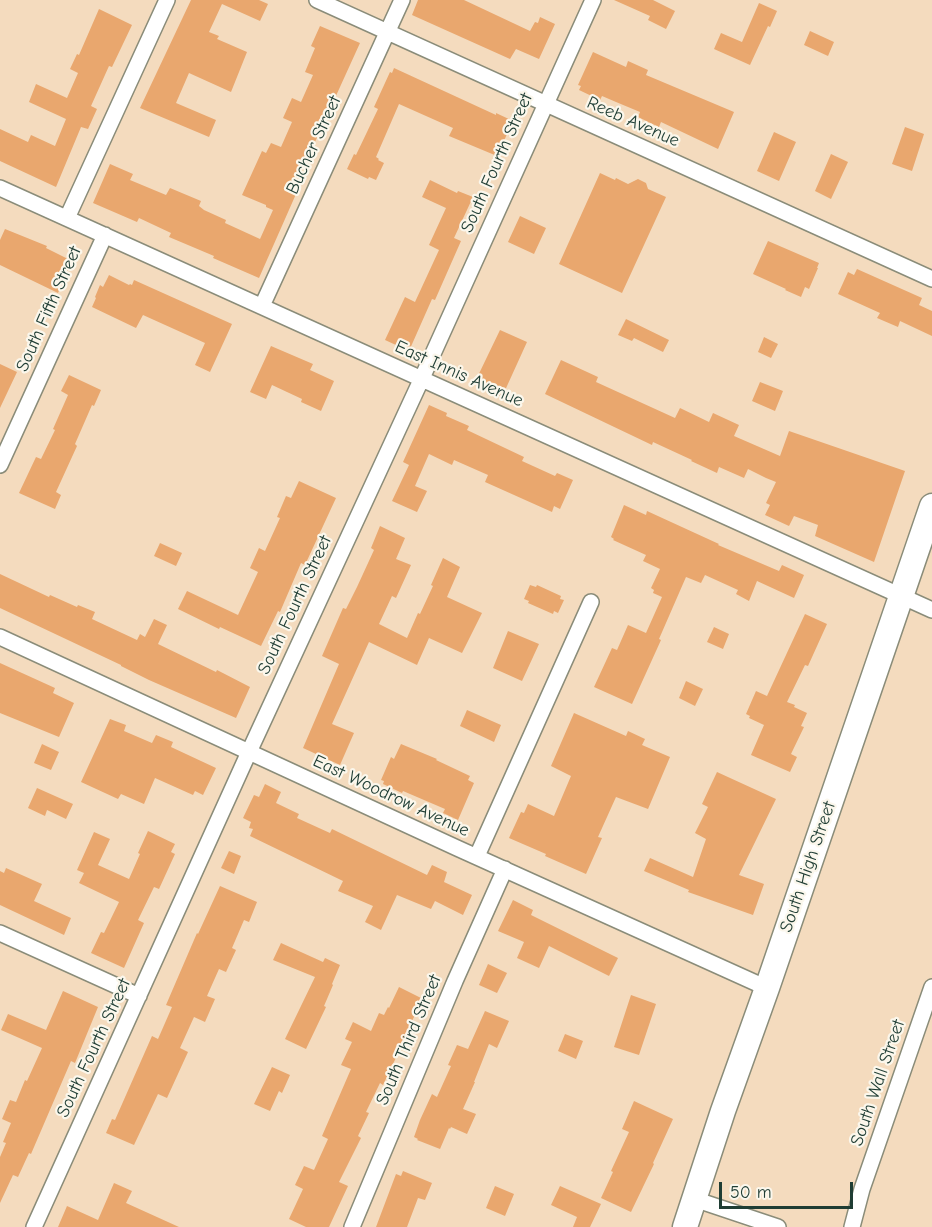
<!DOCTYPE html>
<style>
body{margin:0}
#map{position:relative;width:932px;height:1227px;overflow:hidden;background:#f4dbbe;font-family:"Comic Neue",sans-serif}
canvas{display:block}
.scale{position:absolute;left:719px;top:1182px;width:134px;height:27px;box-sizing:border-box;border:3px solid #1f3d34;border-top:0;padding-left:8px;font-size:18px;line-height:21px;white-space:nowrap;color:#1f3d34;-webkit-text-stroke:4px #fbf7ec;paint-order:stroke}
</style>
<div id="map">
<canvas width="932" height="1227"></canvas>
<div class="scale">50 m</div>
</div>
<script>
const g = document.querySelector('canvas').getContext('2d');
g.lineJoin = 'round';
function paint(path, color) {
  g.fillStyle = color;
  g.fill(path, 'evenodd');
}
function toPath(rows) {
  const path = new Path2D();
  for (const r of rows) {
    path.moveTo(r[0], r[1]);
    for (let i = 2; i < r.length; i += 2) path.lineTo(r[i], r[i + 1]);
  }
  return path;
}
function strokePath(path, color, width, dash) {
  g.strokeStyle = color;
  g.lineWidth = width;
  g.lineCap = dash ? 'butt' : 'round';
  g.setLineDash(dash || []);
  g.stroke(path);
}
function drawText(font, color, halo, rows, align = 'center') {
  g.font = font + ' "Comic Neue",sans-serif';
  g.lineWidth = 4.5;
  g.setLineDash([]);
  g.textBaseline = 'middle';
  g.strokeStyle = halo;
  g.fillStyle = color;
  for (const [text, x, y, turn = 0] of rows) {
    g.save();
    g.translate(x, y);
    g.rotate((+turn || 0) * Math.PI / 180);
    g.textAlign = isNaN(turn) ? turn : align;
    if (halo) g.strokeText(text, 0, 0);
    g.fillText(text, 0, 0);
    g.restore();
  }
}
paint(toPath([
 [191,0,259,0,268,4,260,21,222,4,209,32,219,36,217,39,247,52,231,92,189,73,176,103,216,120,209,137,140,108],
 [418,0,464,0,530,31,535,22,538,23,540,17,555,24,539,59,516,49,510,59,412,15],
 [614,0,653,0,675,11,666,29,648,20,650,16],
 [759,3,777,11,770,27,768,26,750,65,714,49,721,33,742,42],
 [99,9,132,25,112,67,109,66,91,106,97,109,88,129,81,127,56,187,0,161,0,129,28,142,31,135,55,146,66,119,29,102,36,84,67,98,78,73,70,69,77,54,79,55],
 [320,26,360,43,300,175,294,193,296,194,259,278,213,258,214,256,169,237,171,233,139,218,137,222,93,203,110,164,133,174,130,180,166,195,170,188,201,201,199,206,204,210,226,220,225,223,260,239,273,210,266,207,266,205,242,195,262,151,266,153,271,143,281,147,292,122,283,118,292,98,301,102,313,75,305,72,315,48,311,46],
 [810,31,834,42,828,56,804,45],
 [593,52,626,67,628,61,648,70,646,75,734,112,718,149,661,122,659,127,638,117,640,112,616,102,602,96,600,100,579,90,581,86,578,85],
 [394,68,496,115,496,113,513,121,497,156,449,136,453,128,399,104,376,157,379,159,378,160,384,163,376,180,369,177,368,179,347,169,354,154,356,155,378,109,374,107,390,72,392,73],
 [905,127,924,134,912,171,892,164],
 [774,132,796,142,779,181,757,171],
 [831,154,848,162,831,199,815,191],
 [600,173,615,180,616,178,628,184,638,179,646,183,648,189,666,197,622,293,559,264],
 [430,180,457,193,458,191,473,197,454,238,461,241,435,300,432,299,409,351,385,340,405,297,415,302,439,250,429,245,446,208,422,197],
 [520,216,546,228,534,254,508,242],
 [5,229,47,246,46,248,72,261,58,293,0,265,0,240],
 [768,241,819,263,817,268,818,268,809,289,805,287,801,297,785,290,786,289,753,274],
 [857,269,922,298,919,305,932,311,932,336,900,321,898,327,877,318,880,313,838,294,848,272,854,275],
 [109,275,129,285,130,284,132,285,134,280,232,324,210,372,195,365,205,343,143,315,136,328,92,307,96,298,95,297,100,285,103,287],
 [626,319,669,340,663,352,634,338,632,341,618,335],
 [500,330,527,342,502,397,474,384],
 [764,337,778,344,771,358,758,352],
 [271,346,313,364,310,370,334,381,321,411,301,402,302,399,272,385,266,399,250,392],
 [561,360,598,377,596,382,675,418,680,408,709,422,713,413,739,425,734,436,780,456,789,431,905,471,874,562,815,536,818,525,794,516,789,526,765,515,770,505,766,503,776,482,766,478,748,469,744,478,719,467,717,473,691,461,692,460,653,442,652,445,545,394],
 [0,364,17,372,0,408],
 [69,375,101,390,94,406,92,405,75,444,77,446,56,492,61,495,55,509,19,493,36,457,41,459,55,430,53,429,68,395,61,391],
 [760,382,783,391,775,411,752,401],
 [429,405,447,413,446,416,469,426,467,430,524,457,522,461,555,476,557,473,573,480,560,509,554,506,552,512,485,482,488,475,454,460,452,465,429,454,415,486,427,491,417,512,392,501,409,465,403,462],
 [299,481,336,498,305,565,301,563,280,612,278,611,261,646,220,627,219,629,178,609,187,591,238,615,258,572,250,568,259,548,265,551,280,518,277,517,286,496,291,498],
 [624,505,646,515,647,511,719,544,718,545,779,571,782,565,804,575,794,598,757,581,749,601,736,594,738,590,705,575,701,583,686,577,659,639,661,640,632,704,594,687,612,648,617,650,628,625,646,633,662,597,653,593,654,590,651,588,660,569,643,561,646,555,613,540,614,539,611,537],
 [380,526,405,538,396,559,411,565,396,598,392,596,379,624,407,638,418,613,420,614,433,586,431,585,443,558,460,567,447,597,482,613,462,653,429,638,417,665,369,642,332,724,354,733,340,765,303,748,339,664,322,656,343,608,346,609,357,587,374,550,371,548],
 [160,543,182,553,176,566,154,556],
 [0,574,49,597,50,595,77,607,78,605,95,612,92,619,137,640,140,634,145,637,154,619,167,625,158,644,216,672,217,670,250,687,236,718,149,680,121,666,121,665,0,608],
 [530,585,536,587,537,585,561,596,560,599,564,600,558,613,554,611,553,614,528,603,529,601,524,599],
 [805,614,827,624,808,666,805,665,787,702,795,705,794,707,807,713,801,726,804,727,791,754,797,757,790,772,751,755,764,725,749,718,750,716,746,714,756,691,767,696],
 [714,627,729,634,723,649,707,642],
 [508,631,539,644,522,681,493,668],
 [0,663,55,688,53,693,74,703,59,737,0,713],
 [686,681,703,689,695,706,679,698],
 [467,710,501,725,494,742,460,726],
 [574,713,626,736,628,731,645,739,642,745,670,757,648,809,616,797,598,837,602,838,586,874,545,856,546,854,509,838,521,812,524,813,528,804,554,816,571,776,551,766],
 [110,719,126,725,124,731,152,743,156,735,173,742,171,747,216,768,203,795,195,791,193,795,155,778,144,804,121,794,118,799,81,782],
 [42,744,59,752,51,770,34,763],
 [401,744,437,759,436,760,470,776,468,780,474,783,458,820,443,813,445,809,403,791,402,793,383,784,384,781,381,780,391,757,394,759],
 [717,772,776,799,739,875,764,884,753,915,688,892,689,890,644,871,650,858,693,877,706,839,695,833,708,807,702,804],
 [265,784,281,792,276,803,299,814,297,818,330,833,332,829,427,875,432,865,447,872,444,882,472,895,463,915,435,901,431,909,397,895,381,930,365,922,373,906,338,891,343,881,250,836,253,829,249,828,251,822,243,818,254,795,259,797],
 [37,788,73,804,66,819,47,810,45,816,28,808],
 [148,831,175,844,171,852,175,854,159,889,154,887,138,920,144,923,124,968,91,953,101,932,104,933,119,902,79,883,84,873,77,870,94,832,110,839,98,865,129,879,140,854,138,853],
 [229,851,241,856,234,874,221,868],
 [6,868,42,884,34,901,71,918,64,935,0,905,0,871,4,873],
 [220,886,257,902,249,922,244,920,232,948,236,950,226,972,219,969,207,996,215,999,205,1022,194,1017,180,1048,188,1052,167,1098,158,1094,134,1145,106,1133,112,1119,115,1120,152,1036,158,1039,172,1007,166,1005,197,933,198,934],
 [513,900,533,910,531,915,618,958,609,976,549,946,539,968,517,958,524,942,498,931],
 [281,943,323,962,325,958,340,965,332,984,333,985,324,1006,326,1007,306,1049,285,1039,315,977,273,960],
 [488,964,507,973,497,993,479,985],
 [399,987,423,999,400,1045,402,1045,383,1085,380,1083,366,1112,369,1113,358,1136,361,1138,339,1182,348,1186,329,1227,306,1227,289,1219,303,1189,295,1185,304,1166,314,1170,328,1139,322,1136,351,1069,341,1065,352,1042,345,1039,353,1022,371,1031,379,1013,384,1015,388,1007,389,1008],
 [63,991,98,1007,75,1063,71,1061,31,1154,29,1153,18,1177,13,1175,0,1203,0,1157,6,1143,3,1142,11,1123,2,1119,10,1100,16,1102,25,1080,27,1081,42,1048,1,1030,8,1014,46,1030],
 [631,995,656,1004,639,1055,614,1047],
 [485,1011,509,1021,497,1048,489,1044,474,1082,475,1082,463,1109,476,1114,467,1134,451,1127,450,1129,449,1128,440,1149,417,1140,418,1139,414,1137,420,1120,432,1094,437,1097,451,1066,448,1065,457,1045,468,1049],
 [565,1034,583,1041,576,1059,558,1051],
 [272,1067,290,1075,282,1093,279,1091,270,1111,254,1104],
 [634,1101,673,1119,653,1163,654,1164,631,1212,601,1198,613,1172,611,1171,629,1132,622,1129],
 [403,1171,432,1183,425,1200,418,1198,407,1227,376,1227,396,1174,401,1176],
 [114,1183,132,1191,126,1203,179,1227,58,1227,67,1206,98,1220],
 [495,1186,514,1194,505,1216,486,1208],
 [560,1186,601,1204,590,1227,573,1227,577,1217,551,1205]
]), '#e9a76e');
const minor = toPath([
 [317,0,932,279],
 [0,188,932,610],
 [67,218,167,0],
 [262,306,402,0],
 [0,465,105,235],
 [0,637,457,848,767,988],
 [477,856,591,602],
 [0,933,139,996],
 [694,1199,778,1227],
 [34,1227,249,752,422,378,593,0],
 [352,1227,455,981,505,869],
 [852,1227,862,1189,932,987]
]);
const primary = toPath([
 [685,1227,723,1111,767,988,932,506]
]);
strokePath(minor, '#8a8c79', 18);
strokePath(primary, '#8a8c79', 27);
strokePath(minor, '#fff', 15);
strokePath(primary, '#fff', 24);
drawText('18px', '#1f3d34', '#fbf7ec', [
 ["Reeb Avenue",633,122,24],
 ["Bucher Street",314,145,-65],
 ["South Fourth Street",497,163,-66],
 ["South Fifth Street",49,309,-66],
 ["East Innis Avenue",459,374,24],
 ["South Fourth Street",295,605,-65],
 ["East Woodrow Avenue",391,796,25],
 ["South High Street",808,867,-71],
 ["South Third Street",409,1040,-67],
 ["South Fourth Street",94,1048,-65],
 ["South Wall Street",878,1083,-71]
]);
</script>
